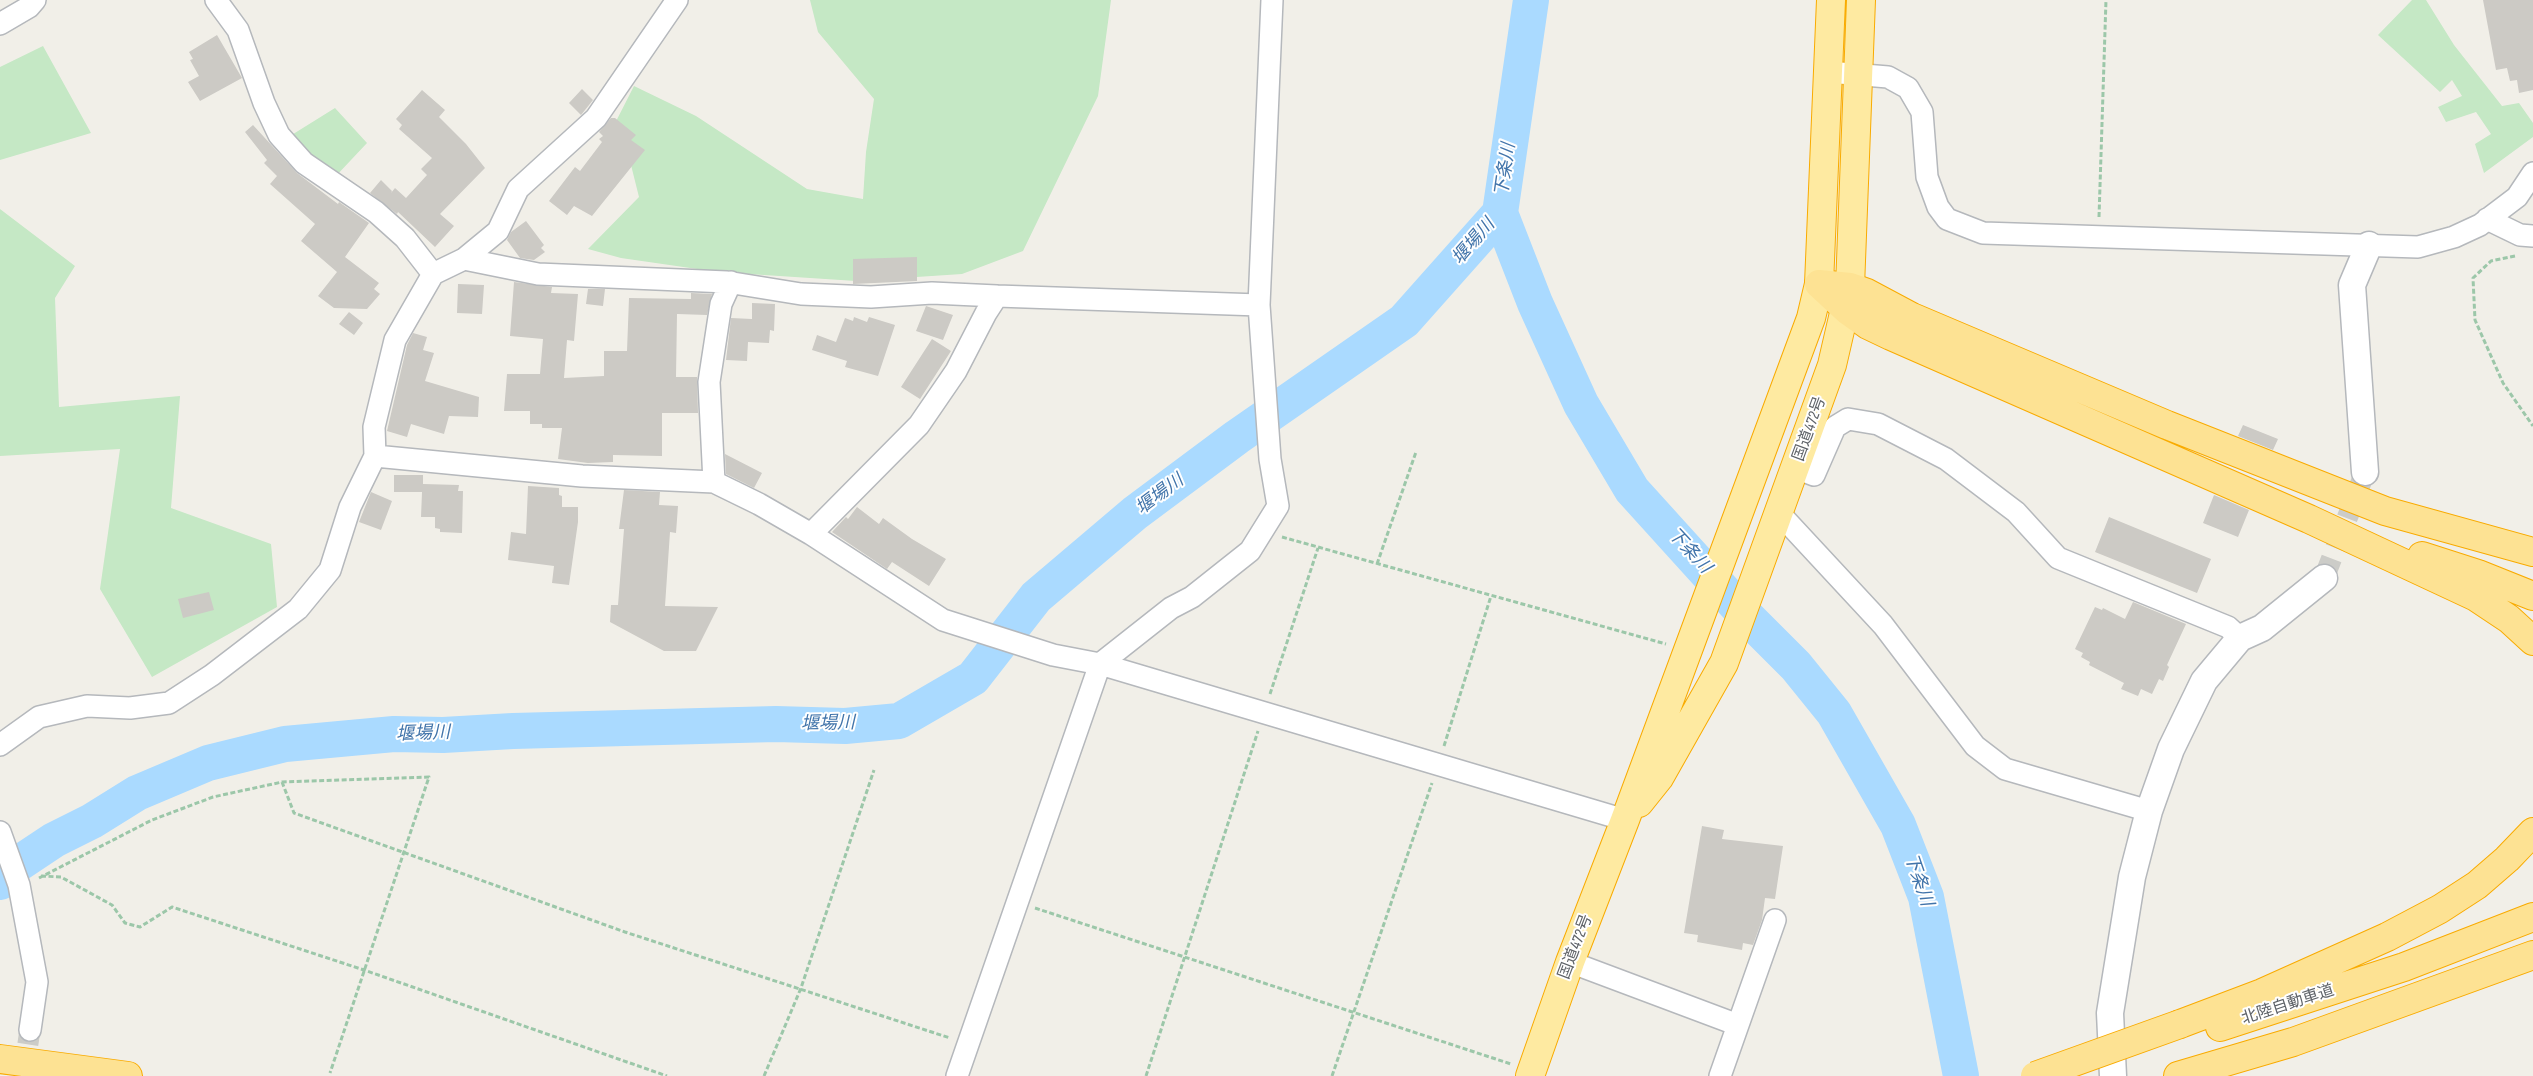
<!DOCTYPE html>
<meta charset="utf-8">
<style>
body{margin:0}
canvas{display:block;background:#f1efe8}
</style>
<canvas width="2533" height="1076"></canvas>
<script>
const g = document.querySelector('canvas').getContext('2d');
g.lineJoin = 'round';
function paint(path, color) {
  g.fillStyle = color;
  g.fill(path, 'evenodd');
}
function toPath(rows) {
  const path = new Path2D();
  for (const r of rows) {
    path.moveTo(r[0], r[1]);
    for (let i = 2; i < r.length; i += 2) path.lineTo(r[i], r[i + 1]);
  }
  return path;
}
function strokePath(path, color, width, dash) {
  g.strokeStyle = color;
  g.lineWidth = width;
  g.lineCap = dash ? 'butt' : 'round';
  g.setLineDash(dash || []);
  g.stroke(path);
}
function drawText(font, color, halo, rows, align = 'center') {
  g.font = font + ' "Sofia Sans Condensed","Noto Sans JP",sans-serif';
  g.lineWidth = 4;
  g.setLineDash([]);
  g.textBaseline = 'middle';
  g.strokeStyle = halo;
  g.fillStyle = color;
  for (const [text, x, y, turn = 0] of rows) {
    g.save();
    g.translate(x, y);
    g.rotate((+turn || 0) * Math.PI / 180);
    g.textAlign = isNaN(turn) ? turn : align;
    if (halo) g.strokeText(text, 0, 0);
    g.fillText(text, 0, 0);
    g.restore();
  }
}
paint(toPath([
 [810,0,1111,0,1098,96,1023,251,962,274,856,281,718,272,621,258,588,249,639,197,631,165,608,137,634,86,696,116,807,189,863,199,866,152,874,99,818,32],
 [2412,0,2426,0,2454,45,2502,106,2519,103,2533,123,2533,137,2484,173,2475,144,2491,134,2476,112,2446,122,2438,107,2462,96,2452,80,2440,92,2378,35],
 [43,46,91,133,0,160,0,67],
 [335,108,367,143,335,177,311,159,290,136],
 [0,209,75,266,55,298,59,407,180,396,171,508,271,544,277,607,152,677,100,589,120,449,0,456]
]), '#c5e8c5');
strokePath(toPath([
 [1531,0,1500,213,1535,303,1581,404,1632,490,1747,617,1796,666,1834,713,1898,825,1926,897,1961,1076],
 [0,882,9,870,54,840,92,821,137,793,208,763,285,744,394,734,443,735,513,731,776,724,845,726,899,721,973,678,1036,597,1135,513,1237,437,1404,321,1500,213]
]), '#aadaff', 36);
paint(toPath([
 [2483,0,2533,0,2533,90,2519,93,2517,80,2510,81,2507,68,2496,70],
 [217,35,242,78,200,101,188,82,199,76,190,60,193,59,189,52],
 [582,89,593,100,581,115,569,103],
 [422,90,445,110,439,117,466,144,485,168,440,214,454,226,435,247,398,212,397,214,370,193,381,180,392,191,391,193,395,188,406,198,427,175,421,169,432,158,399,129,402,125,396,119],
 [611,118,615,118,636,135,631,140,645,150,592,216,574,206,567,215,549,201,575,167,580,171,602,142,599,139,603,136,599,132],
 [253,125,297,173,338,204,339,202,369,223,345,257,379,283,374,289,380,294,367,309,334,308,318,296,337,272,301,241,315,224,270,184,277,176,264,163,267,160,245,132],
 [526,221,544,245,541,248,545,252,534,260,520,258,507,240,511,232],
 [917,257,917,281,853,284,853,259],
 [514,282,552,287,551,293,578,294,574,341,567,340,564,378,604,376,604,351,627,351,629,298,691,299,691,293,712,294,707,315,677,314,676,377,697,377,698,413,662,413,662,456,613,455,613,462,588,463,558,459,562,428,542,428,542,424,530,424,530,411,504,411,507,374,540,374,543,339,510,336],
 [458,284,484,285,482,314,457,313],
 [588,289,605,289,603,306,586,304],
 [752,303,775,304,774,331,770,330,769,343,748,342,747,361,726,360,731,318,752,319],
 [926,306,953,315,943,340,916,331],
 [349,312,363,323,354,335,339,324],
 [854,317,867,322,869,317,895,325,878,376,845,367,847,361,812,350,817,335,836,342,845,318,853,321],
 [413,333,427,337,423,350,434,353,425,381,479,397,478,417,449,416,444,434,411,424,407,437,387,431,407,345],
 [932,339,951,351,920,399,901,387],
 [2243,425,2278,439,2273,450,2238,436],
 [725,454,762,473,754,488,726,474],
 [394,475,423,475,423,484,459,485,458,491,463,491,462,533,440,532,440,529,435,528,435,517,421,517,422,492,394,492],
 [528,486,559,488,559,495,562,496,562,507,578,507,578,522,569,585,552,583,554,566,508,560,511,532,526,534],
 [624,490,660,492,659,505,678,506,676,533,670,532,665,606,718,607,696,651,664,651,610,622,611,605,618,605,624,529,619,529],
 [371,492,392,501,381,530,359,522],
 [2214,495,2249,510,2238,537,2203,523],
 [857,507,879,524,883,518,912,539,946,559,929,586,892,562,887,569,832,532,846,517,848,519],
 [2109,517,2211,559,2197,593,2095,552],
 [209,592,214,610,183,618,178,599],
 [2133,602,2186,624,2167,665,2169,667,2163,681,2159,679,2152,694,2141,689,2138,696,2121,689,2124,683,2089,665,2090,662,2081,657,2083,653,2075,649,2095,607,2102,610,2103,608,2125,619],
 [1702,826,1724,830,1722,839,1783,846,1775,899,1765,898,1762,920,1753,945,1743,943,1742,950,1697,942,1698,935,1684,933]
]), '#cccac5');
strokePath(toPath([
 [2324,578,2365,472],
 [23,1076,30,1030]
]), '#ccccc8', 21, [21, 11]);
const minor = toPath([
 [216,0,238,30,264,103,279,135,304,163,376,212,405,238,433,274],
 [0,24,29,7,35,0],
 [1828,72,1888,77,1908,88,1922,112,1927,177,1938,207,1947,219,1983,233,2418,247,2454,237,2480,225,2517,197,2533,173],
 [2487,219,2520,235,2533,236],
 [464,259,538,274,727,282,801,294,871,297,932,293,997,296],
 [375,456,582,476,714,482,759,504,811,534,943,620,1053,655,1100,664,1625,820],
 [1796,468,1814,475,1835,427,1848,419,1878,424,1946,459,2016,512,2058,558,2228,627,2240,638],
 [714,482,709,382,721,304,731,282],
 [1779,513,1883,625,1975,746,2005,769,2149,811],
 [811,534,919,425,956,371,986,313,997,296,1259,305],
 [0,745,39,717,87,706,130,708,169,703,212,675,298,609,330,570,350,507,375,456,374,427,395,340,433,274,464,259,498,231,518,189,596,118,677,0],
 [0,832,19,885,37,982,30,1030],
 [1570,962,1738,1025],
 [957,1076,1100,664,1171,608,1192,597,1250,551,1278,506,1270,459,1259,305,1272,0],
 [1720,1076,1775,920]
]);
const tertiary = toPath([
 [2365,472,2352,285,2369,245],
 [2113,1076,2110,1013,2132,877,2149,811,2171,749,2204,681,2240,638,2262,628,2324,578]
]);
const trunk = toPath([
 [1639,803,1659,778,1724,663,1832,365,1850,287,1861,0],
 [1530,1076,1570,962,1625,820,1811,318,1819,284,1831,0]
]);
const motorway = toPath([
 [1819,284,1847,310,1868,325,1891,336,2309,519,2476,597,2509,619,2533,641],
 [1819,284,1850,287,1867,293,1912,317,2167,425,2385,511,2533,552],
 [2422,556,2478,574,2533,596],
 [2180,1024,2262,993,2387,937,2440,909,2477,885,2507,859,2533,832],
 [2220,1027,2404,967,2533,917],
 [0,1059,128,1076],
 [2178,1076,2293,1042,2533,955]
]);
strokePath(minor, '#b5b8bc', 24);
strokePath(tertiary, '#b5b8bc', 29);
strokePath(trunk, '#f9ab00', 30);
strokePath(motorway, '#f9ab00', 30);
strokePath(toPath([
 [2099,217,2106,0],
 [2515,256,2491,261,2473,278,2475,320,2503,383,2533,426],
 [1282,537,1666,644],
 [1377,564,1416,452],
 [1270,694,1318,548],
 [1444,746,1491,596],
 [282,782,294,813,625,932,950,1038],
 [41,876,61,877,112,905,125,923,140,927,172,907,364,970,667,1076],
 [39,878,152,820,213,797,282,782,429,777,330,1073],
 [1035,908,1511,1064],
 [764,1076,801,988,874,770],
 [1146,1076,1258,731],
 [1332,1076,1432,783]
]), '#9cc7a9', 3, [5, 2.5]);
strokePath(minor, '#fff', 21);
strokePath(tertiary, '#fff', 26);
strokePath(trunk, '#feeaa1', 28);
strokePath(motorway, '#fde293', 28);
const motorwayBridge = toPath([
 [2035,1076,2180,1024]
]);
strokePath(motorwayBridge, '#f9ab00', 30, []);
strokePath(motorwayBridge, '#fde293', 28);
drawText('16px', '#5f6368', '#fff', [
 ["国道472号",1810,429,-70],
 ["国道472号",1576,947,-69],
 ["北陸自動車道",2288,1005,-18]
]);
drawText('italic 18px', '#4174aa', '#fff', [
 ["下条川",1506,170,-82],
 ["堰場川",1474,242,-49],
 ["堰場川",1160,495,-37],
 ["下条川",1689,551,47],
 ["堰場川",828,724,-1],
 ["堰場川",423,734,-2],
 ["下条川",1918,880,71]
]);
</script>
